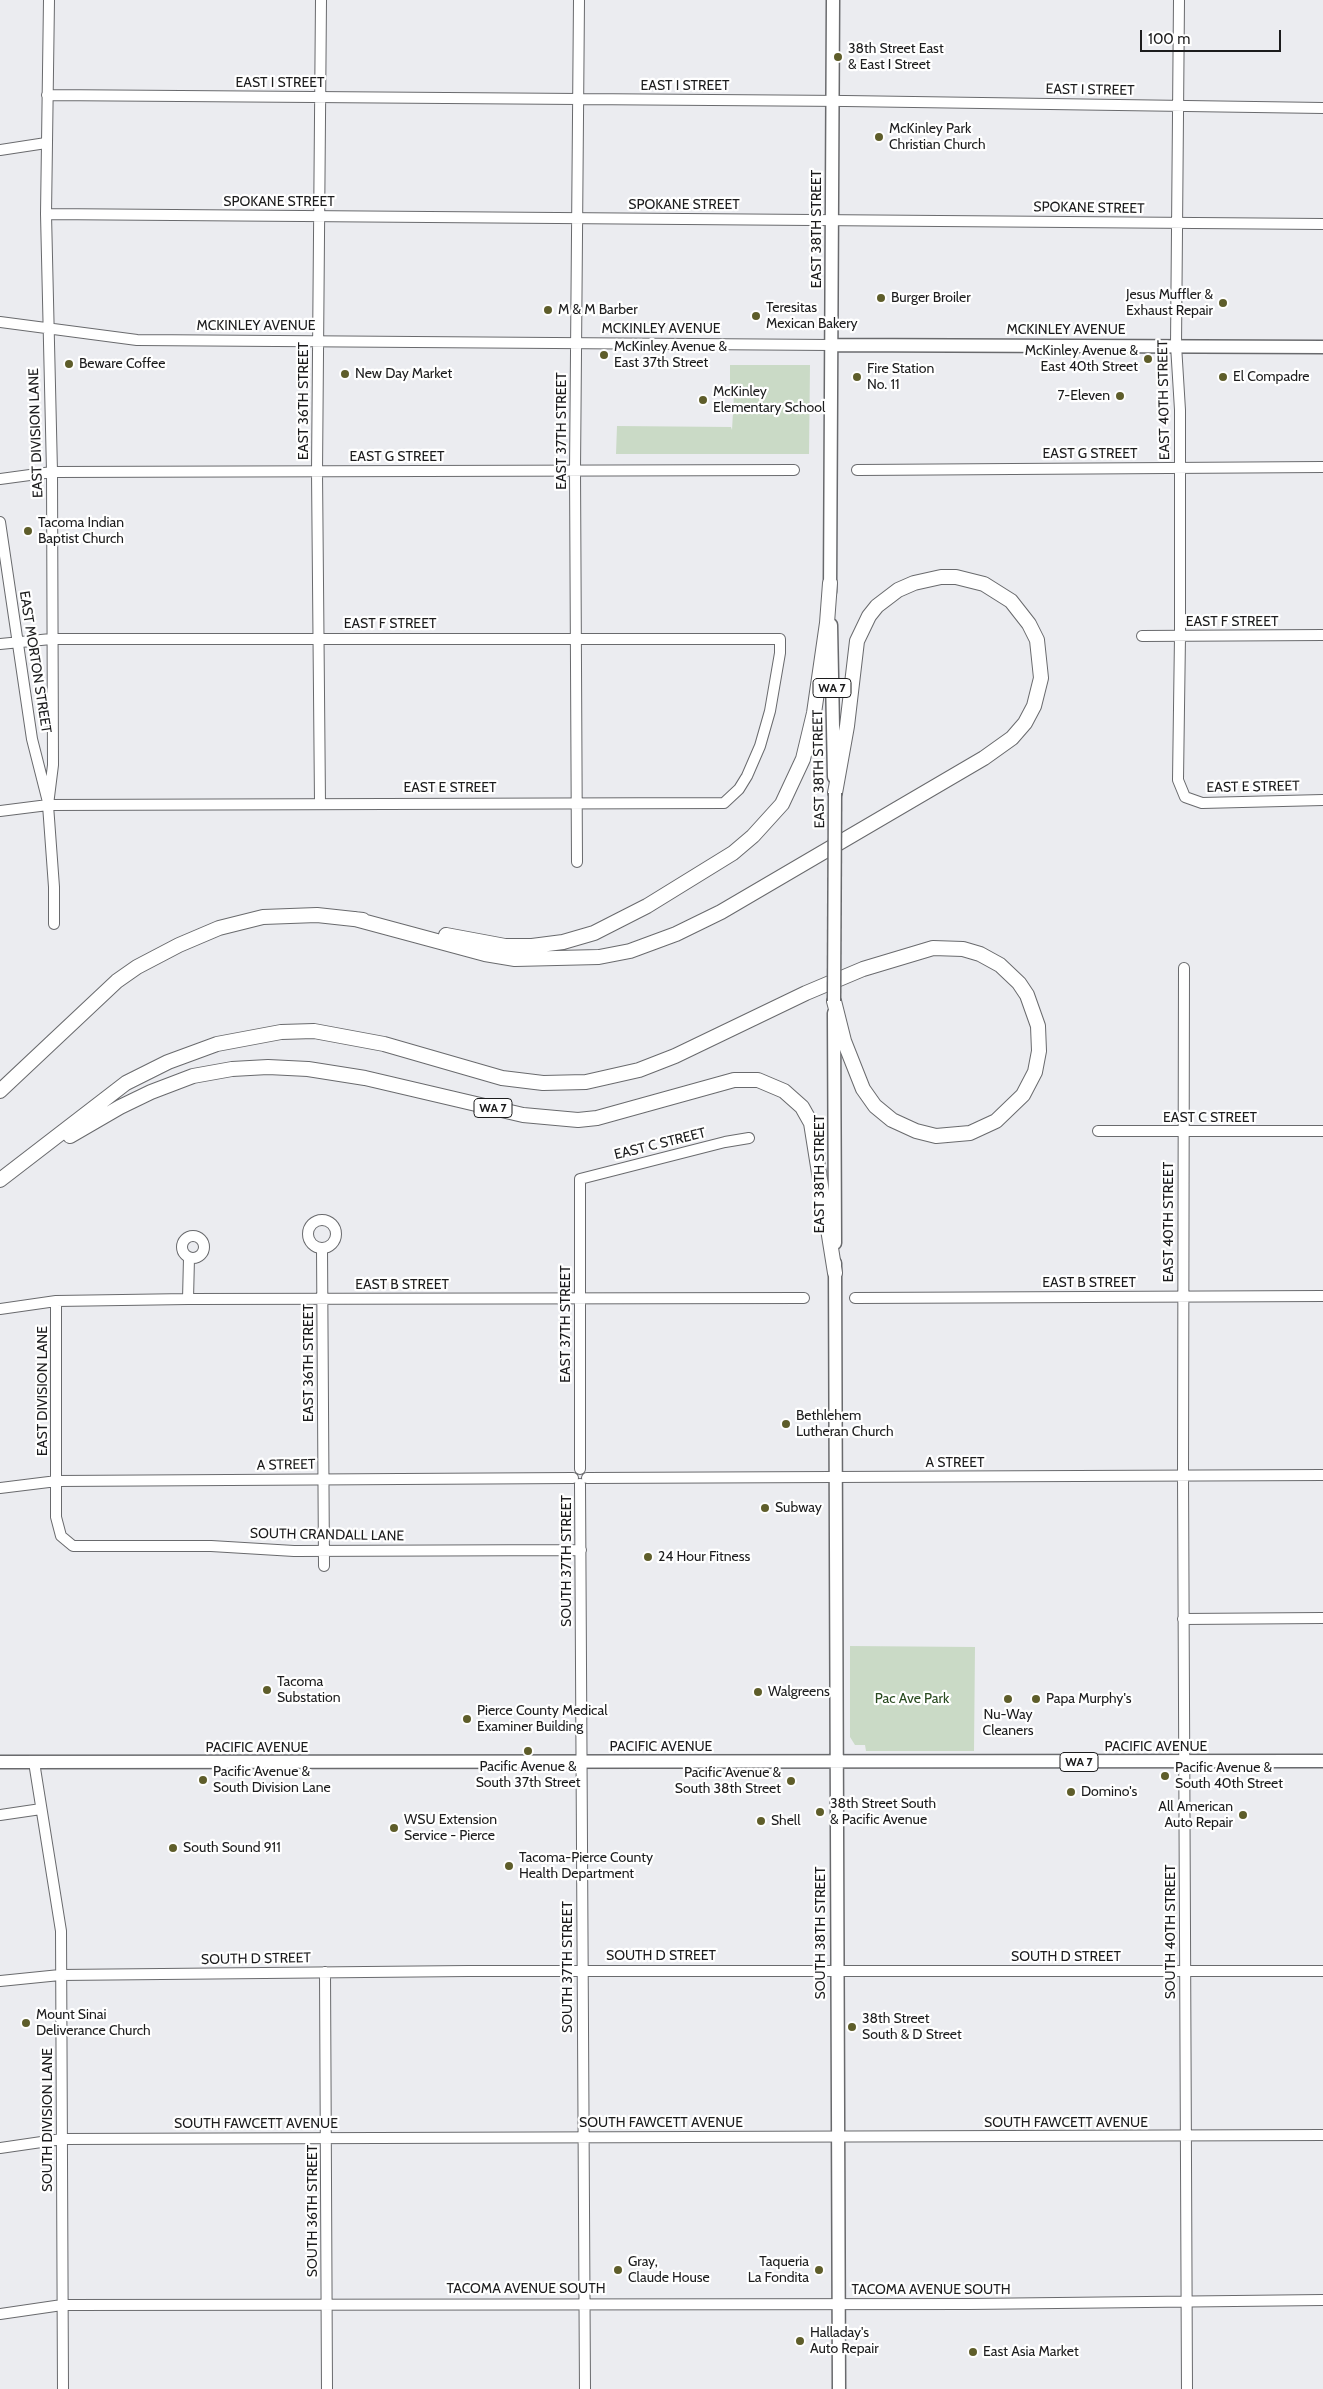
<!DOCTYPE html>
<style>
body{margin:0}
#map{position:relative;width:1323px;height:2389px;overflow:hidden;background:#ebecf0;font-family:Cabin,sans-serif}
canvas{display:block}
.scale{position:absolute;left:1140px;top:30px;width:141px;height:22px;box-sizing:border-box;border:2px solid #1c1c1d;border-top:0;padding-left:6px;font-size:15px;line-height:18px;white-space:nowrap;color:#1c1c1d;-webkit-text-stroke:4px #fff;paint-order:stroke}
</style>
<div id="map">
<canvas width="1323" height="2389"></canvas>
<div class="scale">100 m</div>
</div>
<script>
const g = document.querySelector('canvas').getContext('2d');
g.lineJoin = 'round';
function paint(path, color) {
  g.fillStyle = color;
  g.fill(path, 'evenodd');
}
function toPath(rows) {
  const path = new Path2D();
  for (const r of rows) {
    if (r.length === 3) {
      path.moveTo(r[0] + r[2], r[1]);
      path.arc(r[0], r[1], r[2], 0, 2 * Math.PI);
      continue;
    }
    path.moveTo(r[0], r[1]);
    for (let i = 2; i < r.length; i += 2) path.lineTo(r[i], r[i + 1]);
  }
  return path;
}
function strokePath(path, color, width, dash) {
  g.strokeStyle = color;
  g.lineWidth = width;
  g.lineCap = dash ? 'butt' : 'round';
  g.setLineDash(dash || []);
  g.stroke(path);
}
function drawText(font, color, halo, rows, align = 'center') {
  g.font = font + ' Cabin,sans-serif';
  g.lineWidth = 4.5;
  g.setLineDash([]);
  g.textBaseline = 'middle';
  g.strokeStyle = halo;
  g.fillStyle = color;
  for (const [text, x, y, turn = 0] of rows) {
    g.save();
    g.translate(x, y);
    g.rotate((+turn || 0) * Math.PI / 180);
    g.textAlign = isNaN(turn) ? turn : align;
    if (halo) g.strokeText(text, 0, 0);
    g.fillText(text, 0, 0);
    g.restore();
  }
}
paint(toPath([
 [730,365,810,365,809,454,616,454,617,426,731,427,732,430,734,394,730,394],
 [850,1646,975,1647,974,1751,866,1751,865,1745,855,1745,850,1737]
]), '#cadac6');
const minor = toPath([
 [49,0,46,214,52,472,53,765,48,805,54,887,54,924],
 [1179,0,1176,345,1180,410,1180,636,1178,780,1185,797,1202,803,1323,800],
 [47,95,845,101,1323,108],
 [0,150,46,143],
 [46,214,1323,224],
 [0,322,137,340,831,345],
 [857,470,1323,467],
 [0,479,52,472,794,470],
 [0,522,32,739,48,802],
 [1142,636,1323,635],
 [0,644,51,639,780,639,780,653,770,711,760,746,747,776,739,789,724,803,48,805,0,811],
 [320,803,317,472,321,0],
 [577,862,575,470,579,0],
 [1184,968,1183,1475,1187,2389],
 [1098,1131,1323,1131],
 [322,1234,14],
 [193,1247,11],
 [322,1248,324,1566],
 [855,1298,1323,1296],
 [188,1299,189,1258],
 [56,1301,56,1517,61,1536,73,1546,211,1546,294,1551,581,1550],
 [0,1309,56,1301,188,1299,804,1298],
 [580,1469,580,1179,725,1142,749,1138],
 [587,1478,1323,1475],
 [580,1484,585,2389],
 [0,1488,57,1481,573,1478],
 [1183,1619,1323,1618],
 [34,1762,61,1931,63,2389],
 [0,1815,41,1809],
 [325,1972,327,2389],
 [0,1981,60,1975,468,1971,1323,1971],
 [0,2148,62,2139,1323,2135],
 [0,2314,62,2305,969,2304,1323,2300]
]);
const major = toPath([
 [831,345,1323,347],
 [830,592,833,0],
 [831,625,834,777],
 [834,1013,835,1243],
 [835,1263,839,2389],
 [0,1762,1323,1761]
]);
const highway = toPath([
 [355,919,485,954,515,959,599,957,630,951,676,934,721,912,984,758,1012,738,1025,723,1034,706,1041,678,1037,640,1029,624,1011,601,984,584,956,577,941,577,914,583,898,590,877,606,869,616,857,641,847,726,835,793],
 [446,935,505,946,532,946,563,942,594,933,647,906,733,853,753,836,782,804,803,759,814,713,827,623,830,583],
 [0,1091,117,981,137,967,179,945,219,928,263,917,317,915,363,920],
 [70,1136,120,1107,151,1092,193,1076,232,1069,268,1067,308,1069,365,1078,523,1115,578,1120,597,1118,734,1080,758,1080,784,1091,802,1107,811,1123,835,1273],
 [0,1180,126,1083,168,1062,217,1044,281,1032,314,1031,384,1044,502,1078,543,1083,586,1082,639,1070,675,1056,806,993,863,969,933,948,963,949,980,954,1000,965,1019,983,1027,995,1038,1026,1039,1051,1035,1072,1023,1095,996,1121,970,1133,936,1136,916,1131,892,1120,875,1106,863,1089,844,1041,834,1001]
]);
strokePath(minor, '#696a6d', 12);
strokePath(major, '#696a6d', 15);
strokePath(highway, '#696a6d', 16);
strokePath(minor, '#fff', 10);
strokePath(major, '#fff', 12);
strokePath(highway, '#fff', 14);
const majorBridge = toPath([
 [834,1001,835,793]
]);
strokePath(majorBridge, '#696a6d', 15, []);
strokePath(majorBridge, '#fff', 12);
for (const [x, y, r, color] of [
 [838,57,5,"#5e5d2a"],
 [879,137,5,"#5e5d2a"],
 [881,298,5,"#5e5d2a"],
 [1223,303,5,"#5e5d2a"],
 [548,310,5,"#5e5d2a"],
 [756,316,5,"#5e5d2a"],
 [604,355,5,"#5e5d2a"],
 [1148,359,5,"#5e5d2a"],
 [69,364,5,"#5e5d2a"],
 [345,374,5,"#5e5d2a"],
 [857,377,5,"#5e5d2a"],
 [1223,377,5,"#5e5d2a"],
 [1120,396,5,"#5e5d2a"],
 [703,400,5,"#5e5d2a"],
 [28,531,5,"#5e5d2a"],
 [786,1424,5,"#5e5d2a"],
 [765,1508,5,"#5e5d2a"],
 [648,1557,5,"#5e5d2a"],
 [267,1690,5,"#5e5d2a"],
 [758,1692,5,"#5e5d2a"],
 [1008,1699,5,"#5e5d2a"],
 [1036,1699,5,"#5e5d2a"],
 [467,1719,5,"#5e5d2a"],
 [528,1751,5,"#5e5d2a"],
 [1165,1776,5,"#5e5d2a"],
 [203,1780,5,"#5e5d2a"],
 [791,1781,5,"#5e5d2a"],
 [1071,1792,5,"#5e5d2a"],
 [820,1812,5,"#5e5d2a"],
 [1243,1815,5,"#5e5d2a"],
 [761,1821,5,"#5e5d2a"],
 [394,1828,5,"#5e5d2a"],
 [173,1848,5,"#5e5d2a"],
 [509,1866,5,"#5e5d2a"],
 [26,2023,5,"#5e5d2a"],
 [852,2027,5,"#5e5d2a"],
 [618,2270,5,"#5e5d2a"],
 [819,2270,5,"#5e5d2a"],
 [800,2341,5,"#5e5d2a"],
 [973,2352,5,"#5e5d2a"]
]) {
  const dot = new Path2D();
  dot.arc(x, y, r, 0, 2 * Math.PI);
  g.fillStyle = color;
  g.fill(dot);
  strokePath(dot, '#fff', 2);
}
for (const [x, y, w] of [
 [832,688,38],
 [493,1108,38],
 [1079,1762,38]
]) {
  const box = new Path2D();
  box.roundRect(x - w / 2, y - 9.5, w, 19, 4);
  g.fillStyle = '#fff';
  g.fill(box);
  strokePath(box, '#1c1c1d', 1);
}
drawText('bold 12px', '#1c1c1d', null, [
 ["WA 7",832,688],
 ["WA 7",493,1108],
 ["WA 7",1079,1762]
]);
drawText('14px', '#1c1c1d', '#fff', [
 ["38th Street East",848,49],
 ["& East I Street",848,65],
 ["McKinley Park",889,129],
 ["Christian Church",889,145],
 ["Jesus Muffler &",1213,295,"right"],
 ["Exhaust Repair",1213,311,"right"],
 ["Burger Broiler",891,298],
 ["Teresitas",766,308],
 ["Mexican Bakery",766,324],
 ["M & M Barber",558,310],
 ["McKinley Avenue &",614,347],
 ["East 37th Street",614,363],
 ["McKinley Avenue &",1138,351,"right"],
 ["East 40th Street",1138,367,"right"],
 ["Beware Coffee",79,364],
 ["Fire Station",867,369],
 ["No. 11",867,385],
 ["New Day Market",355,374],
 ["El Compadre",1233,377],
 ["McKinley",713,392],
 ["Elementary School",713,408],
 ["7-Eleven",1110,396,"right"],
 ["Tacoma Indian",38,523],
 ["Baptist Church",38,539],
 ["Bethlehem",796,1416],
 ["Lutheran Church",796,1432],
 ["Subway",775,1508],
 ["24 Hour Fitness",658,1557],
 ["Tacoma",277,1682],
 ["Substation",277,1698],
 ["Walgreens",768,1692],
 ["Papa Murphy's",1046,1699],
 ["Pierce County Medical",477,1711],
 ["Examiner Building",477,1727],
 ["Nu-Way",1008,1715,"center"],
 ["Cleaners",1008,1731,"center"],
 ["Pacific Avenue &",528,1767,"center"],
 ["South 37th Street",528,1783,"center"],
 ["Pacific Avenue &",1175,1768],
 ["South 40th Street",1175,1784],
 ["Pacific Avenue &",213,1772],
 ["South Division Lane",213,1788],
 ["Pacific Avenue &",781,1773,"right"],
 ["South 38th Street",781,1789,"right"],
 ["Domino's",1081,1792],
 ["38th Street South",830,1804],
 ["& Pacific Avenue",830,1820],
 ["All American",1233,1807,"right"],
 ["Auto Repair",1233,1823,"right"],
 ["WSU Extension",404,1820],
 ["Service - Pierce",404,1836],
 ["Shell",771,1821],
 ["South Sound 911",183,1848],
 ["Tacoma-Pierce County",519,1858],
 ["Health Department",519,1874],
 ["Mount Sinai",36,2015],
 ["Deliverance Church",36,2031],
 ["38th Street",862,2019],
 ["South & D Street",862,2035],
 ["Gray,",628,2262],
 ["Claude House",628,2278],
 ["Taqueria",809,2262,"right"],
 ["La Fondita",809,2278,"right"],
 ["Halladay's",810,2333],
 ["Auto Repair",810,2349],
 ["East Asia Market",983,2352]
], 'left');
drawText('14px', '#1c1c1d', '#fff', [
 ["EAST I STREET",280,83],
 ["EAST I STREET",685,86],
 ["EAST I STREET",1090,90,1],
 ["SPOKANE STREET",279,202],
 ["SPOKANE STREET",684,205],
 ["SPOKANE STREET",1089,208,1],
 ["EAST 38TH STREET",817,229,-90],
 ["MCKINLEY AVENUE",256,326],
 ["MCKINLEY AVENUE",661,329],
 ["MCKINLEY AVENUE",1066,330],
 ["EAST 40TH STREET",1164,400,-91],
 ["EAST 36TH STREET",304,401,-90],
 ["EAST 37TH STREET",562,431,-90],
 ["EAST DIVISION LANE",36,433,-92],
 ["EAST G STREET",1090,454],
 ["EAST G STREET",397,457],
 ["EAST F STREET",1232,622],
 ["EAST F STREET",390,624],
 ["EAST MORTON STREET",35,662,81],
 ["EAST 38TH STREET",819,769,-91],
 ["EAST E STREET",1253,787,-1],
 ["EAST E STREET",450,788],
 ["EAST C STREET",1210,1118],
 ["EAST C STREET",660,1144,-14],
 ["EAST 38TH STREET",820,1174,-90],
 ["EAST 40TH STREET",1169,1222,-90],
 ["EAST B STREET",1089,1283],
 ["EAST B STREET",402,1285],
 ["EAST 37TH STREET",566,1324,-90],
 ["EAST 36TH STREET",309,1363,-90],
 ["EAST DIVISION LANE",43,1391,-90],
 ["A STREET",955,1463],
 ["A STREET",286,1465,-1],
 ["SOUTH CRANDALL LANE",327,1535,1],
 ["SOUTH 37TH STREET",567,1561,-90],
 ["PACIFIC AVENUE",661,1747],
 ["PACIFIC AVENUE",1156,1747],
 ["PACIFIC AVENUE",257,1748],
 ["SOUTH 40TH STREET",1171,1932,-90],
 ["SOUTH 38TH STREET",821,1933,-90],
 ["SOUTH D STREET",661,1956],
 ["SOUTH D STREET",1066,1957],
 ["SOUTH D STREET",256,1959,-1],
 ["SOUTH 37TH STREET",568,1967,-90],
 ["SOUTH DIVISION LANE",48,2120,-90],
 ["SOUTH FAWCETT AVENUE",661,2123],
 ["SOUTH FAWCETT AVENUE",1066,2123],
 ["SOUTH FAWCETT AVENUE",256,2124],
 ["SOUTH 36TH STREET",313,2211,-90],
 ["TACOMA AVENUE SOUTH",526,2289],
 ["TACOMA AVENUE SOUTH",931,2290]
]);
drawText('14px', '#294b20', '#fff', [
 ["Pac Ave Park",912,1699]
]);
</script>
